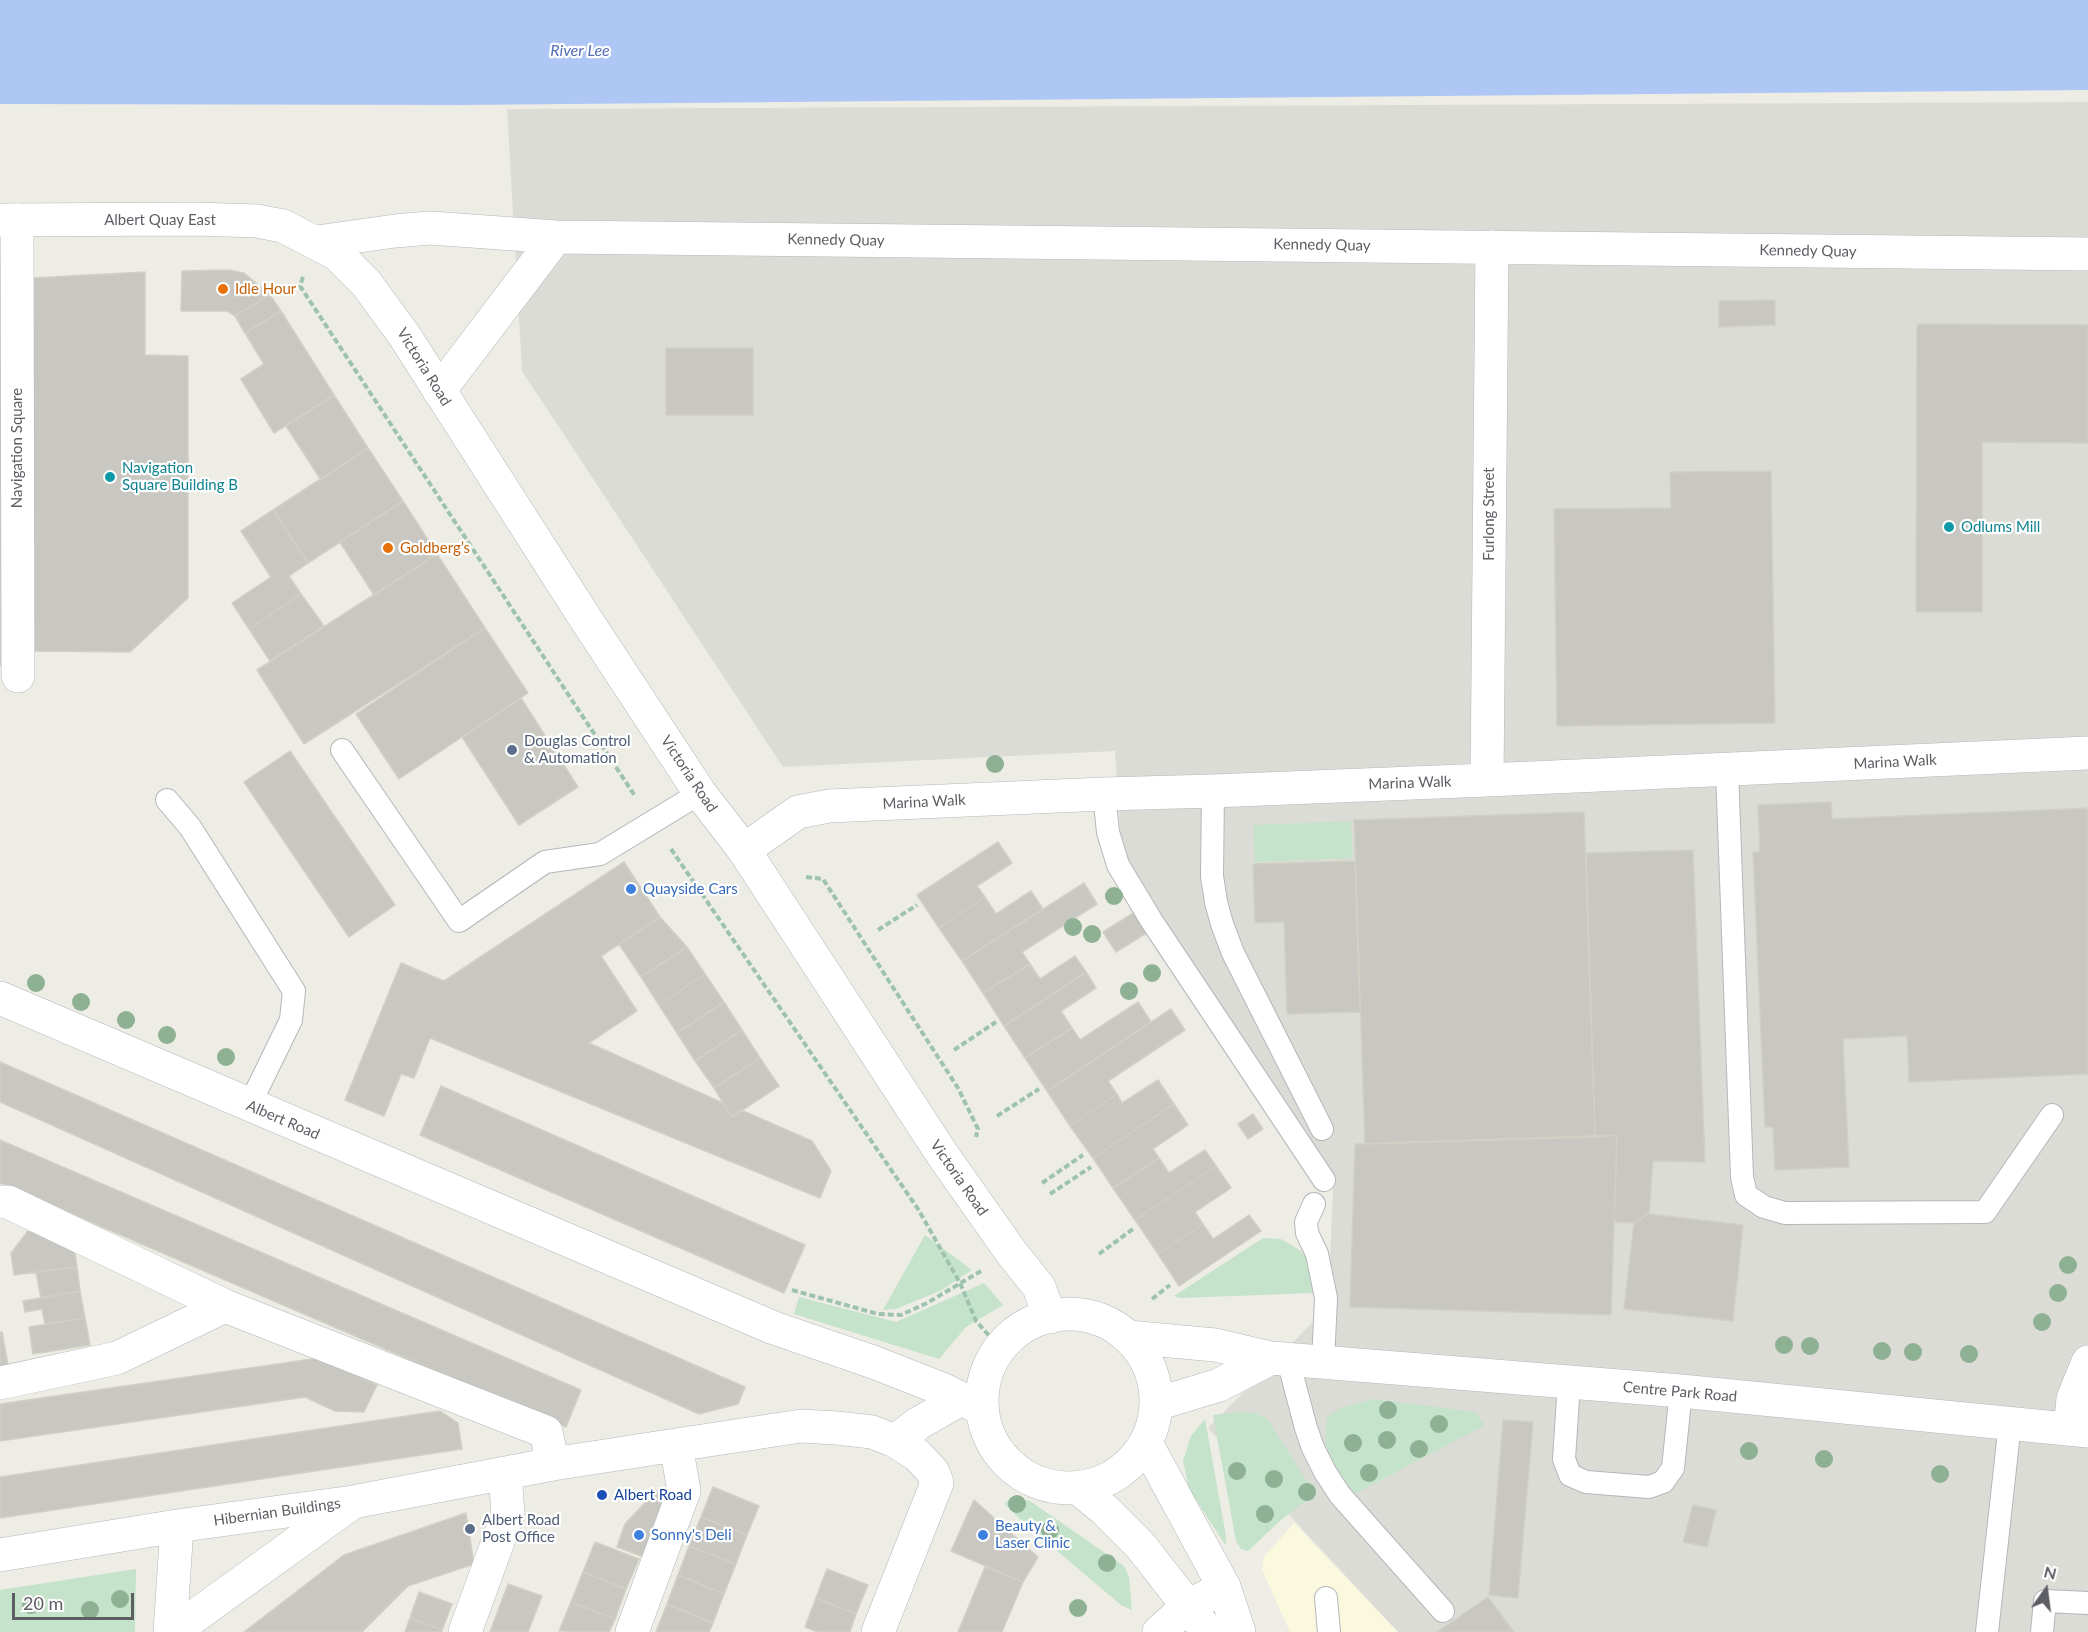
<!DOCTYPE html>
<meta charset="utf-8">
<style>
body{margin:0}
#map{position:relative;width:2088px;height:1632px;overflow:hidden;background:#edede5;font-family:Lato,sans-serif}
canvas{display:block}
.north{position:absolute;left:2016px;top:1560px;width:60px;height:60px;-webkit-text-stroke:4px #fff;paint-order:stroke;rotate:14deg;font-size:16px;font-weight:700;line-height:24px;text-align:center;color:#5d5e63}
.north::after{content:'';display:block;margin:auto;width:21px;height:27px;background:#5d5e63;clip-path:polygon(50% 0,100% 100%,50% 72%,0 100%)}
.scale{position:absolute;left:12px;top:1593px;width:122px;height:27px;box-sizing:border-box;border:3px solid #5d5e63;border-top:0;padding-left:8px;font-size:18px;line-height:21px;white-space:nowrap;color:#5d5e63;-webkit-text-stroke:4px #fff;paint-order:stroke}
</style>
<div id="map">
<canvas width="2088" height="1632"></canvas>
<div class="north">N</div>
<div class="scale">20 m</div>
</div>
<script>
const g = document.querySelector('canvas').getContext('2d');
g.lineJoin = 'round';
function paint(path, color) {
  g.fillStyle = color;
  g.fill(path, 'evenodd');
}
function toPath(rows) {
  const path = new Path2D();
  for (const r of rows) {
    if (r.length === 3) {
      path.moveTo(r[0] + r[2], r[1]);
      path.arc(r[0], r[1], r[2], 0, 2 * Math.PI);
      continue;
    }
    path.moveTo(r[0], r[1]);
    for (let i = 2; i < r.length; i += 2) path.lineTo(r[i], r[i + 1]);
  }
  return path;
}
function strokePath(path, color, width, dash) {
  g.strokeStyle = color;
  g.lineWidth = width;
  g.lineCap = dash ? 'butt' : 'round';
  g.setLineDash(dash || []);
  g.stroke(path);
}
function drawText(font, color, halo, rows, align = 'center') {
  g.font = font + ' Lato,sans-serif';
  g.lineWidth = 4.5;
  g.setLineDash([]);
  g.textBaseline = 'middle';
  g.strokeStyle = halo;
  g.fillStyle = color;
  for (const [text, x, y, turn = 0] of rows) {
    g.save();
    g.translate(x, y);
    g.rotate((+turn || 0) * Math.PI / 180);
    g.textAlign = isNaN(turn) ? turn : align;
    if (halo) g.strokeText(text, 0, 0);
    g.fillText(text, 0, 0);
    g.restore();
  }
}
paint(toPath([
 [1294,1523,1398,1632,1290,1632,1262,1570,1264,1557]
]), '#faf9de');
paint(toPath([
 [2088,102,2088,1632,1398,1632,1208,1428,1328,1307,1333,1188,1122,860,1115,751,783,767,522,371,507,109]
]), '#dcdcd7');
paint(toPath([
 [1351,821,1353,858,1255,862,1253,825],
 [925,1235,972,1270,940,1291,896,1309,883,1310],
 [1263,1238,1281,1239,1301,1251,1307,1259,1313,1280,1313,1293,1181,1298,1174,1296],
 [984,1283,1003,1305,966,1327,939,1359,794,1314,799,1297,896,1322],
 [1373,1399,1476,1412,1485,1425,1351,1496,1333,1472,1325,1442,1327,1418,1338,1409],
 [1237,1412,1254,1413,1267,1418,1315,1494,1281,1520,1248,1551,1241,1549,1236,1541,1213,1415],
 [1205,1419,1226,1536,1226,1546,1189,1489,1183,1461,1191,1436],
 [1011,1497,1030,1501,1124,1566,1129,1577,1132,1610,1121,1605,1023,1522,1005,1504],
 [136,1569,135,1632,0,1632,0,1590]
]), '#c5e2cb');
paint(toPath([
 [0,0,2088,0,2088,90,461,105,0,104]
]), '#aec7f4');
const building = toPath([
 [0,266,5,266,5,665,0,665,0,266],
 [229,270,244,273,270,295,235,316,227,311,181,311,182,271,229,270],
 [145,272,145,355,188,356,188,598,130,652,33,651,32,278,145,272],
 [270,295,281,311,245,333,235,316,270,295],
 [1775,300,1775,325,1719,327,1719,301,1775,300],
 [281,311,334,395,274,433,241,379,264,364,245,333,281,311],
 [1917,324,2088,325,2088,443,1982,442,1982,612,1916,612,1917,324],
 [666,348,753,348,753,415,666,415,666,348],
 [334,395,368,448,321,480,286,426,334,395],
 [368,448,403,501,308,563,273,510,368,448],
 [1771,471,1775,723,1557,726,1554,509,1671,508,1670,472,1771,471],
 [403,501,437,554,374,595,340,542,403,501],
 [273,510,308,563,289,576,301,594,249,629,232,603,271,577,241,531,273,510],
 [437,554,485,628,304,744,257,670,437,554],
 [301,594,324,626,270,661,249,629,301,594],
 [485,628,528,693,399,779,356,714,485,628],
 [521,698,578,787,519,825,462,737,521,698],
 [290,751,395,905,349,937,244,782,290,751],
 [1831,802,1832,819,2088,808,2088,1074,1909,1082,1907,1036,1843,1039,1849,1167,1775,1170,1773,1127,1765,1127,1753,852,1760,852,1758,805,1831,802],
 [1584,812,1595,1137,1365,1144,1354,820,1584,812],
 [998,842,1012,863,977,886,985,897,939,928,917,895,998,842],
 [1693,850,1705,1162,1653,1161,1649,1214,1634,1223,1614,1222,1617,1135,1595,1137,1586,853,1693,850],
 [1355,861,1360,1012,1287,1014,1284,922,1255,923,1253,864,1355,861],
 [624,862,660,917,601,956,637,1011,589,1043,723,1103,732,1117,741,1110,812,1141,831,1171,820,1198,430,1038,414,1078,401,1074,384,1116,345,1100,401,963,444,981,624,862],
 [1084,883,1097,904,1022,952,1030,964,983,993,962,961,1084,883],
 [1031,891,1043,909,962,961,939,928,985,897,996,914,1031,891],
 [1135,912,1148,932,1116,952,1103,932,1135,912],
 [660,917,687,947,641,977,619,944,660,917],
 [687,947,705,974,659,1005,641,977,687,947],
 [1075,956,1086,972,1004,1026,983,993,1030,964,1040,979,1075,956],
 [1086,972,1096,988,1061,1011,1072,1028,1025,1058,1004,1026,1086,972],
 [705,974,724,1002,677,1033,659,1005,705,974],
 [724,1002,742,1030,695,1061,677,1033,724,1002],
 [1138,1002,1151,1022,1047,1091,1025,1058,1072,1028,1080,1040,1138,1002],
 [1171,1009,1185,1030,1108,1081,1117,1094,1070,1126,1047,1091,1171,1009],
 [742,1030,760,1058,714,1088,695,1061,742,1030],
 [760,1058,779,1086,732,1117,714,1088,760,1058],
 [0,1062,745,1387,738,1404,699,1414,0,1102,0,1062],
 [1158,1080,1174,1104,1093,1158,1070,1126,1117,1094,1122,1103,1158,1080],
 [441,1086,805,1245,784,1293,420,1135,441,1086],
 [1174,1104,1188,1125,1153,1149,1159,1158,1113,1188,1093,1158,1174,1104],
 [1253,1114,1263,1129,1248,1139,1238,1124,1253,1114],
 [1617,1135,1611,1315,1350,1307,1355,1144,1617,1135],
 [0,1140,581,1390,566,1427,0,1183,0,1140],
 [1205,1150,1216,1166,1135,1220,1113,1188,1159,1158,1169,1173,1205,1150],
 [1216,1166,1231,1188,1195,1212,1203,1224,1158,1254,1135,1220,1216,1166],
 [1649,1214,1743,1225,1733,1321,1624,1309,1634,1223,1649,1214],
 [1249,1215,1261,1231,1179,1286,1158,1254,1203,1224,1213,1239,1249,1215],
 [28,1231,73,1242,77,1267,14,1275,11,1253,28,1231],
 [77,1267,80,1291,41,1298,36,1272,77,1267],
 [80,1291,85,1318,45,1324,42,1309,25,1312,23,1301,80,1291],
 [85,1318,90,1345,33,1354,29,1327,85,1318],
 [0,1332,2,1332,8,1365,0,1367,0,1332],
 [319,1358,377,1385,364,1412,335,1411,305,1397,0,1441,0,1404,319,1358],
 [440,1411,458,1423,462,1449,0,1518,0,1477,440,1411],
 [1503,1420,1533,1422,1518,1598,1489,1595,1503,1420],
 [713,1487,759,1506,747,1535,701,1517,713,1487],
 [656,1491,672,1495,647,1558,617,1547,625,1524,656,1491],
 [974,1500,1038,1557,1023,1582,951,1551,974,1500],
 [1693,1505,1716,1510,1707,1547,1683,1542,1693,1505],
 [466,1513,474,1564,408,1586,362,1632,244,1632,344,1555,466,1513],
 [701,1517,747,1535,736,1564,689,1546,701,1517],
 [595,1542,639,1559,626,1589,583,1572,595,1542],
 [689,1546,736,1564,724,1594,678,1575,689,1546],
 [985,1567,1023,1582,1002,1632,958,1632,985,1567],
 [827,1569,868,1585,856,1614,816,1598,827,1569],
 [583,1572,626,1589,615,1619,571,1602,583,1572],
 [678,1575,724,1594,713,1623,667,1604,678,1575],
 [508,1584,542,1596,528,1632,490,1632,508,1584],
 [419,1592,452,1604,442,1630,410,1618,419,1592],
 [1488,1597,1514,1632,1437,1632,1488,1597],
 [816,1598,856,1614,850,1632,818,1632,805,1627,816,1598],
 [571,1602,615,1619,609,1632,559,1631,571,1602],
 [667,1604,713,1623,709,1632,656,1632,667,1604],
 [410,1618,442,1630,442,1632,405,1632,410,1618]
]);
paint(building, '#c9c7c1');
strokePath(building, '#d1d0c4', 1.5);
const service = toPath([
 [342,750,459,921,545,862,600,854,700,793],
 [1727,770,1742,1177,1746,1195,1764,1207,1785,1213,1985,1212,2052,1115],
 [1213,791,1212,876,1216,902,1222,924,1233,953,1322,1129],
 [1104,794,1108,832,1118,865,1151,920,1324,1180],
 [167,800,190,827,294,991,291,1020,249,1106],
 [1314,1204,1306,1222,1307,1233,1317,1254,1326,1298,1323,1362],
 [1288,1360,1306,1428,1313,1448,1325,1472,1340,1495,1443,1611],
 [1569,1383,1564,1459,1570,1475,1586,1482,1649,1487,1663,1482,1673,1468,1681,1391],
 [1326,1598,1329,1632],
 [1987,1632,2010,1423],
 [2042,1632,2045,1601,2088,1603]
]);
const pedestrian = toPath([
 [17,220,18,676]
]);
const minor = toPath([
 [317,242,395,231,430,228,556,237,2088,254],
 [439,391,556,237],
 [1487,780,1492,247],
 [744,850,798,812,829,806,1104,794,1213,791,1487,780,2088,753],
 [0,1202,8,1202,225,1306,546,1432,553,1464],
 [0,1383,117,1358,225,1306],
 [2070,1429,2073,1399,2088,1362],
 [895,1441,919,1423,961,1399],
 [0,1555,177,1526,353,1502,553,1464,676,1445,801,1426,837,1428,872,1432,895,1441,917,1455,933,1472,937,1483,878,1632],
 [170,1632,177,1526],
 [173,1632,349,1505],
 [465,1632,508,1514,505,1474],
 [632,1632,684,1491,676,1445],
 [1159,1632,1187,1607,1224,1587]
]);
const tertiary = toPath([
 [0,220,196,219,257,221,283,226,337,254,366,283,404,335,587,621,700,793,744,850,942,1154,1011,1252,1039,1287,1050,1317],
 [0,998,774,1328,873,1362,942,1389,982,1409],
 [1069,1401,87],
 [1128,1337,1215,1345,1271,1358,1681,1391,2088,1431],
 [1157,1404,1219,1385,1271,1358],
 [1146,1443,1224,1587,1239,1632],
 [1078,1488,1105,1510,1140,1545,1208,1632]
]);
strokePath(service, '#b5b6ba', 24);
strokePath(pedestrian, '#b5b6ba', 34);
strokePath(minor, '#b5b6ba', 34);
strokePath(tertiary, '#b5b6ba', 34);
strokePath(toPath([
 [303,277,300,286,635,796],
 [671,849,918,1209,960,1283,976,1321,1000,1348],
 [806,877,823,879,958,1088,978,1129,976,1137],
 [878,930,917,905],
 [954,1050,996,1022],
 [997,1116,1039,1089],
 [1042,1183,1083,1155],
 [1050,1194,1091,1167],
 [1099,1254,1133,1229],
 [792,1290,878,1314,901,1315,927,1303,981,1271],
 [1152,1299,1170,1285]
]), '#9ec2b0', 4, [6, 3]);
strokePath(service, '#fff', 22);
strokePath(pedestrian, '#fff', 33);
strokePath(minor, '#fff', 33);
strokePath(tertiary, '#fff', 33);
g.fillStyle = '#8eb093';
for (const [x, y] of [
 [995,764],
 [1114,896],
 [1073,927],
 [1092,934],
 [1152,973],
 [36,983],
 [1129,991],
 [81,1002],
 [126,1020],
 [167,1035],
 [226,1057],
 [2068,1265],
 [2058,1293],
 [2042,1322],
 [1784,1345],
 [1810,1346],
 [1882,1351],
 [1913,1352],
 [1969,1354],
 [1388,1410],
 [1439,1424],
 [1387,1440],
 [1353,1443],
 [1419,1449],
 [1749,1451],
 [1824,1459],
 [1237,1471],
 [1369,1473],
 [1940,1474],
 [1274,1479],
 [1307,1492],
 [1017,1504],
 [1265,1514],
 [1050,1530],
 [1107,1563],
 [120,1599],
 [31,1605],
 [1078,1608],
 [90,1610]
]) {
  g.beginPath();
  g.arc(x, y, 9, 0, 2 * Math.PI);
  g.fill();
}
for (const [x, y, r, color] of [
 [223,289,6,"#e8710a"],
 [110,477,6,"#0f9aa8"],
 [1949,527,6,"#0f9aa8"],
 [388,548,6,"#e8710a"],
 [512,750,6,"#5c6f8a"],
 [631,889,6,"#3f7fe0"],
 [602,1495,6,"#1a4fb4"],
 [470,1529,6,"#5c6f8a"],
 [639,1535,6,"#3f7fe0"],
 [983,1535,6,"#3f7fe0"]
]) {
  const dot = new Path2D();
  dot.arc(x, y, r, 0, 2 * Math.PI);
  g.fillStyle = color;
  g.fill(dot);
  strokePath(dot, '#fff', 2);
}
drawText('15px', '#5d5e63', '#fff', [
 ["Albert Quay East",160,220],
 ["Kennedy Quay",836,240,1],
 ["Kennedy Quay",1322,245,1],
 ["Kennedy Quay",1808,251,1],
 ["Victoria Road",424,367,58],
 ["Navigation Square",17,448,-90],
 ["Furlong Street",1489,514,-90],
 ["Marina Walk",1895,762,-3],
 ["Victoria Road",689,774,56],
 ["Marina Walk",1410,783,-2],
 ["Marina Walk",924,802,-3],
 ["Albert Road",283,1120,23],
 ["Victoria Road",959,1178,55],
 ["Centre Park Road",1680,1392,5],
 ["Hibernian Buildings",277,1512,-8]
]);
drawText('15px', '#c56008', '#fff', [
 ["Idle Hour",235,289],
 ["Goldberg’s",400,548]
], 'left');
drawText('15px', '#0d838f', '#fff', [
 ["Navigation",122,468],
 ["Square Building B",122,485],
 ["Odlums Mill",1961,527]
], 'left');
drawText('15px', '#4e5e75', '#fff', [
 ["Douglas Control",524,741],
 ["& Automation",524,758],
 ["Albert Road",482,1520],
 ["Post Office",482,1537]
], 'left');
drawText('15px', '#366cbe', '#fff', [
 ["Quayside Cars",643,889],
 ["Beauty &",995,1526],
 ["Laser Clinic",995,1543],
 ["Sonny's Deli",651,1535]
], 'left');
drawText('15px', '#164399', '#fff', [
 ["Albert Road",614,1495]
], 'left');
drawText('italic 16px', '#546fb5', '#fff', [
 ["River Lee",580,51]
]);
</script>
